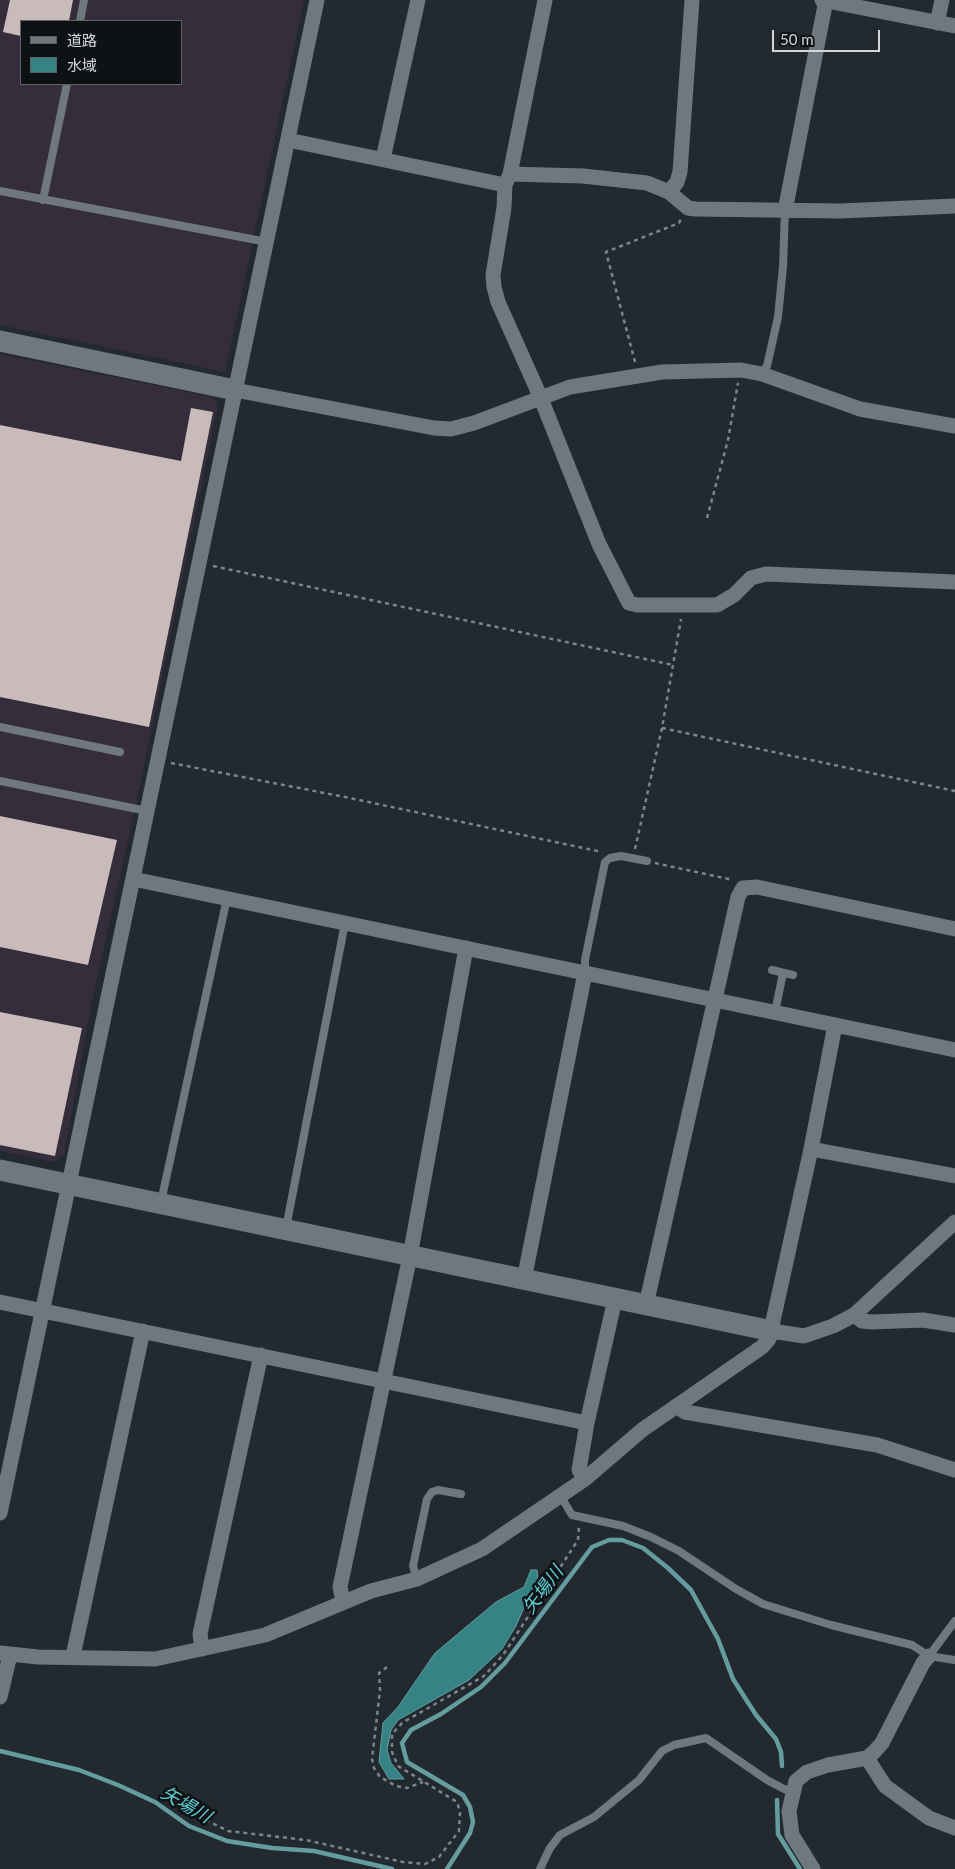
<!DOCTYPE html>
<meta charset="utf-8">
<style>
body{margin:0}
#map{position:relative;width:955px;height:1869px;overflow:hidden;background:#222a30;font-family:Lato,"Noto Sans JP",sans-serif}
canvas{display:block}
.legend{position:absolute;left:20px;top:20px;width:162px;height:65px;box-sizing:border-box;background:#0e1215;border:1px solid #5c6164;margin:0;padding:6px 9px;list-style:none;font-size:15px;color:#d2d7db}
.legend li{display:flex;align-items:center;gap:10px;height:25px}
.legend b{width:25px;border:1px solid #5c6164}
.scale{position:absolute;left:772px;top:30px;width:108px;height:22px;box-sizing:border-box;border:2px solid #d2d7db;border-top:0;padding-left:6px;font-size:15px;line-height:18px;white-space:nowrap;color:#d2d7db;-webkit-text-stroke:4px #0e1215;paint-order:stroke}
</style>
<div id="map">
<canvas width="955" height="1869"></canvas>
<ul class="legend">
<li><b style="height:6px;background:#6f787f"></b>道路</li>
<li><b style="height:14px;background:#368386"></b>水域</li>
</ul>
<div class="scale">50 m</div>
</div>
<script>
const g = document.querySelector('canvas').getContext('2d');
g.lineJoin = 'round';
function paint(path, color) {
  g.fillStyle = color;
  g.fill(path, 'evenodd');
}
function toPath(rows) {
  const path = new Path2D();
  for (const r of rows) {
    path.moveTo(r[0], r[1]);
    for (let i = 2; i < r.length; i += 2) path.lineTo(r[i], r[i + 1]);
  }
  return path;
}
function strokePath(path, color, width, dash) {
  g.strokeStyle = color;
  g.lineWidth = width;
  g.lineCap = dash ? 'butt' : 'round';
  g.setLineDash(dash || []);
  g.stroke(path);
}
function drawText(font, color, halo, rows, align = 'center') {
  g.font = font + ' Lato,"Noto Sans JP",sans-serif';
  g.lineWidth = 5;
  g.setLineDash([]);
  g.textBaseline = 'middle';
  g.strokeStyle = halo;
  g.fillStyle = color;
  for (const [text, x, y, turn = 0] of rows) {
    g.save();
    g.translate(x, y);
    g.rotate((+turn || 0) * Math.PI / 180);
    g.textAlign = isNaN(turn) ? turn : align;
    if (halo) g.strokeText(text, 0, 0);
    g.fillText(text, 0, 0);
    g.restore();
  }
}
paint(toPath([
 [0,0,304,0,225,372,0,325],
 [21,21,181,21,181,84,21,84],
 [0,354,212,397,218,405,135,809,92,1001,64,1155,53,1162,0,1151]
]), '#352c3c');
const water = toPath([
 [531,1570,537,1570,539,1586,526,1603,516,1626,502,1649,469,1680,398,1720,391,1730,387,1750,391,1763,404,1779,389,1779,379,1762,383,1723,398,1707,435,1653,496,1602,524,1587,531,1570]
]);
paint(water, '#368386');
strokePath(water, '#659ca0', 1);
strokePath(toPath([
 [0,1751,79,1770,118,1785,155,1802,189,1826,227,1841,272,1848,314,1851,392,1869],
 [777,1800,778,1834,800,1869],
 [447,1869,470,1833,473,1822,470,1807,463,1795,407,1762,402,1743,411,1730,441,1714,481,1687,505,1663,592,1547,609,1540,622,1540,643,1548,668,1568,691,1590,718,1639,733,1679,756,1715,776,1739,781,1752,782,1766]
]), '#659ca0', 4.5);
paint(toPath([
 [10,0,73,0,69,21,21,21,21,36,3,32],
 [191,408,213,412,149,727,0,697,0,425,181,461],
 [0,816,117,840,88,965,0,947],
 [0,1012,82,1028,55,1156,0,1145]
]), '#c8bbb9');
strokePath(toPath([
 [635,362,606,252,679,223,681,219],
 [707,518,728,440,738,383],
 [213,566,673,665],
 [662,728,955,791],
 [171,763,345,797,602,852],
 [635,849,662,728,681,619],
 [655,863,733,880],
 [387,1667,379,1673,380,1690,372,1759,374,1768,380,1777,396,1786,407,1788,423,1782],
 [206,1820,228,1831,306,1840,403,1862,425,1864,439,1857,459,1831,460,1812,457,1802,398,1766,392,1752,392,1734,402,1723,484,1676,503,1655,578,1540,579,1526]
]), '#7e858a', 2.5, [4, 4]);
strokePath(toPath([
 [80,21,84,0],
 [0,191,267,242],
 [43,200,67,84],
 [762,374,767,366,778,317,783,267,785,211],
 [0,727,120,752],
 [0,781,147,811],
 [772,970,793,975],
 [585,973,585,960,605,862,610,858,621,856,647,861],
 [775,1012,783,973],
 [161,1202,227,898],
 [286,1228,345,923],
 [561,1497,572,1515,623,1526,651,1537,679,1551,736,1589,763,1604,831,1625,912,1645,929,1656,955,1660],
 [417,1579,413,1566,427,1499,432,1492,438,1490,461,1494],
 [929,1656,955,1621],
 [540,1869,550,1848,560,1835,594,1817,639,1780,662,1751,674,1745,706,1738,767,1780,784,1789,793,1791]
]), '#6f787f', 8);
strokePath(toPath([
 [545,0,510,174,505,185,504,208,493,275,494,287,498,302,540,396,599,544,629,603,637,605,717,605,734,595,751,578,766,574,955,582],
 [822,0,955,26],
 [937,23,942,0],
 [288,140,505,185],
 [383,159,418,0],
 [510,174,583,176,647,183,669,192,688,208,695,209,840,211,955,206],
 [669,192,677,182,680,172,692,0],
 [785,211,826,0],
 [235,390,434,428,451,429,474,423,570,387,662,372,741,370,762,374,860,409,955,426],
 [133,879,955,1050],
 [835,1025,811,1149,955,1176],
 [524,1280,585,973],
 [0,1302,587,1423],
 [646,1305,738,897,743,888,757,887,955,929],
 [854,1315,862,1321,872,1322,923,1320,955,1325],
 [772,1331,804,1336,833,1326,854,1315,955,1222],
 [676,1406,685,1412,877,1445,955,1470],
 [585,1479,579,1470,587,1423,615,1299],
 [0,1513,317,0],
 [343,1601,340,1587,410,1256,466,948],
 [202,1649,200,1634,261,1355],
 [0,1653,38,1657,155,1659,265,1635,371,1591,417,1579,482,1549,585,1479,642,1430,762,1347,769,1339,811,1149],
 [73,1656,143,1331],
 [0,1697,10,1655],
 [867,1758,885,1786,929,1818,955,1828],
 [813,1869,792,1835,789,1811,796,1781,807,1772,828,1765,867,1758,874,1752,882,1743,923,1663,929,1656]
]), '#6f787f', 15);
strokePath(toPath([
 [0,341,235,390],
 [0,1170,772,1331]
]), '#6f787f', 21);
drawText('italic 18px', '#5ed3d7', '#0e1215', [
 ["矢場川",543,1590,-53],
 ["矢場川",186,1805,30]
]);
</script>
